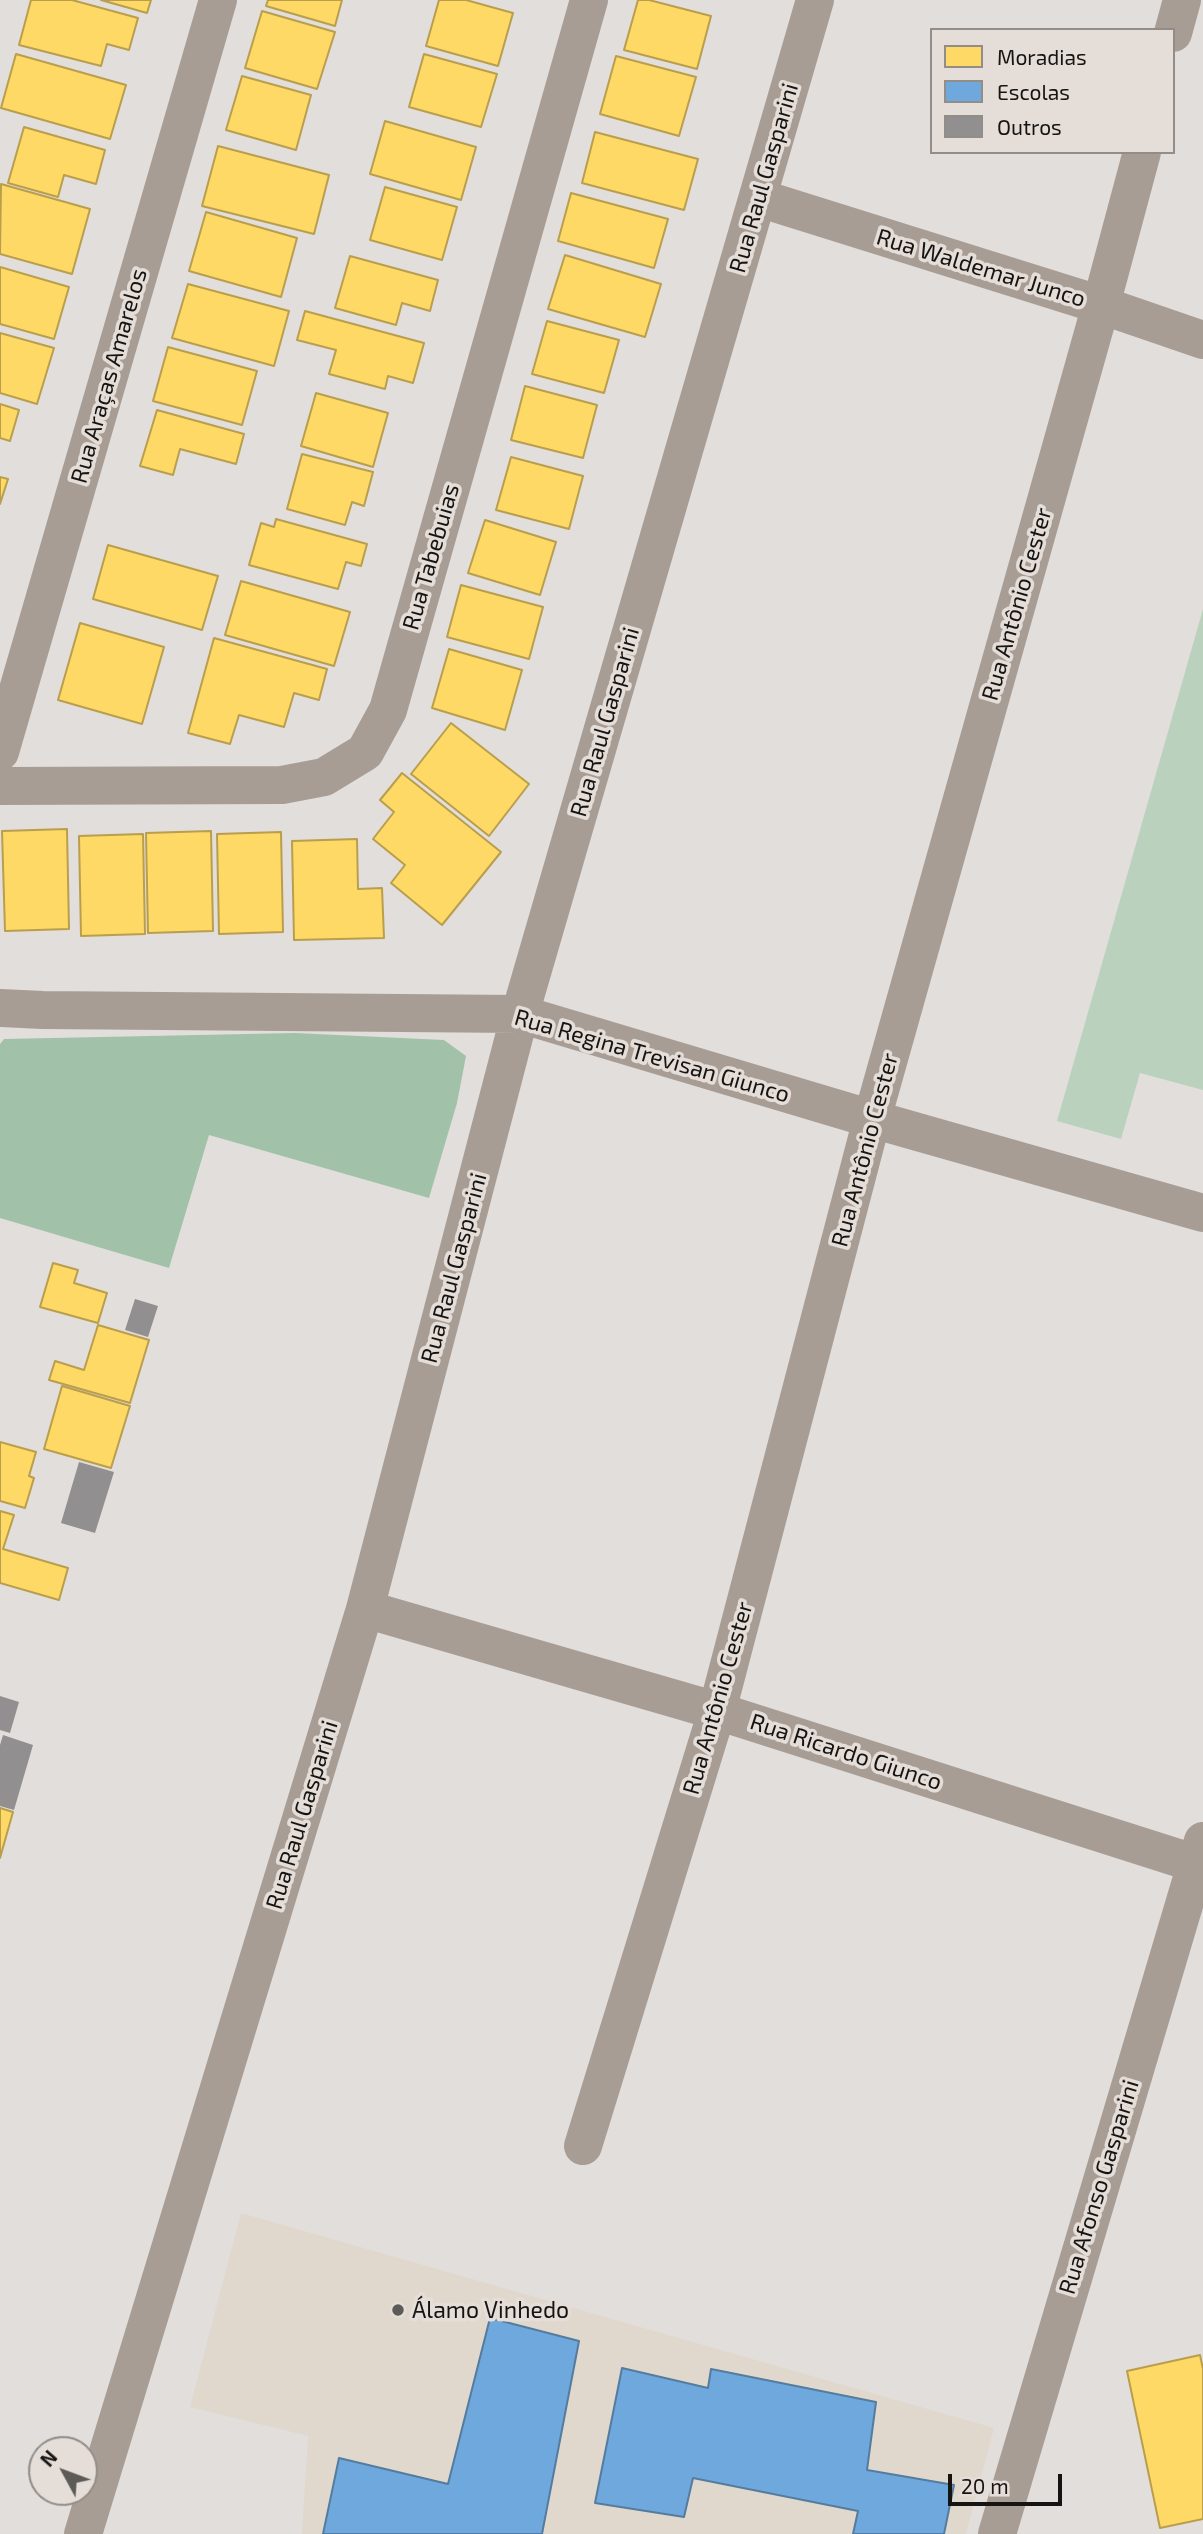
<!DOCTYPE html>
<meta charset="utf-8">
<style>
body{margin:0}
#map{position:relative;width:1203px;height:2534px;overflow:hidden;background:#e2dedb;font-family:"Exo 2",sans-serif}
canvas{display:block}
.legend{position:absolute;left:930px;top:28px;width:245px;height:126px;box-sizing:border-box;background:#e5ddd8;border:2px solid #928d89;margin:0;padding:9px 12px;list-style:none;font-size:21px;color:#161412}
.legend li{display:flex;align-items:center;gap:14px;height:35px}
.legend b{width:35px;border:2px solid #928d89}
.north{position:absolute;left:28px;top:2436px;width:70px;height:70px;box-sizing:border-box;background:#e5ddd8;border:2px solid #928d89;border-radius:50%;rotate:311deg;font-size:19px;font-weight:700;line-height:28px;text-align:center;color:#161412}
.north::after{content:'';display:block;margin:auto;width:24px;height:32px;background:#5d5b58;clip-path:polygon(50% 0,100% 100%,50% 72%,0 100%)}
.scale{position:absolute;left:948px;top:2474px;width:114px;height:32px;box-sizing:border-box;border:4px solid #161412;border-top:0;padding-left:9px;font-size:21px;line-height:24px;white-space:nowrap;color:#161412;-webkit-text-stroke:5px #e5ddd8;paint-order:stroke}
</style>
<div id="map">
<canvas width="1203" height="2534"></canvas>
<ul class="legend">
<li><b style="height:19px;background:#ffd966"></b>Moradias</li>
<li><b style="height:19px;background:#6fa8dc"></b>Escolas</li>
<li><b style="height:19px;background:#918f8f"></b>Outros</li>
</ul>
<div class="north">N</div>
<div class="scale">20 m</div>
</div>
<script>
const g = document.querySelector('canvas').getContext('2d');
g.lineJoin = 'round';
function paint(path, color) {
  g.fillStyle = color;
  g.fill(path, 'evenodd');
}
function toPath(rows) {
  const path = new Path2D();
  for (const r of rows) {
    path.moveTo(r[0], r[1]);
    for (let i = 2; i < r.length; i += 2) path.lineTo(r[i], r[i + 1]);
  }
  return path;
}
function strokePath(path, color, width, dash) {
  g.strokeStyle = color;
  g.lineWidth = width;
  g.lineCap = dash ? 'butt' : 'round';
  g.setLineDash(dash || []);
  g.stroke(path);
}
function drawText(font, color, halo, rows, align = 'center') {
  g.font = font + ' "Exo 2",sans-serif';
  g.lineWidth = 7;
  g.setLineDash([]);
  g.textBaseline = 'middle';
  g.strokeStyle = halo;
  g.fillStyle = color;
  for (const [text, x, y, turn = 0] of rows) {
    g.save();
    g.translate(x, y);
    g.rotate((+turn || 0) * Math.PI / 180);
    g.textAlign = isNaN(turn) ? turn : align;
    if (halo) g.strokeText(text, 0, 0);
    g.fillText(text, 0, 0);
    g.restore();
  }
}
paint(toPath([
 [241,2213,994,2428,966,2534,302,2534,308,2436,190,2407]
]), '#e0d8cc');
paint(toPath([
 [1203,609,1203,1090,1140,1073,1121,1139,1057,1121]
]), '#bad2bd');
paint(toPath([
 [295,1033,444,1040,466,1056,457,1103,429,1198,209,1135,169,1268,0,1218,0,1044,4,1039]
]), '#a1c2a8');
const homes = toPath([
 [31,0,72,0,138,18,129,50,107,44,101,66,19,45,31,0],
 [101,0,151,0,147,13,101,0],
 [268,0,342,0,335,26,266,6,268,0],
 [439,0,466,0,513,13,498,66,426,46,439,0],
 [638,0,649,0,711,16,697,69,624,50,638,0],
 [262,11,335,32,317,89,245,68,262,11],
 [16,54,126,85,110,139,1,108,16,54],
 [424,54,497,74,481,127,409,107,424,54],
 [616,56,696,77,679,136,600,114,616,56],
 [242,76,311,95,296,150,226,130,242,76],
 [385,121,476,147,461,200,370,174,385,121],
 [24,127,105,150,96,184,64,175,58,197,8,183,24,127],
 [595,132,698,159,684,210,582,183,595,132],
 [218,146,329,175,314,234,202,206,218,146],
 [1,184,90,209,72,274,0,254,1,184],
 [385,187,457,207,442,260,370,240,385,187],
 [571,193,668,219,654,268,558,241,571,193],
 [206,212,297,238,281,297,189,271,206,212],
 [565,255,661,284,645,337,548,309,565,255],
 [350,256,438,280,430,311,402,303,396,325,335,308,350,256],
 [0,267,69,287,54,339,0,324,0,267],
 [188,284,289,311,274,366,172,338,188,284],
 [305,311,424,343,413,383,388,376,385,389,329,374,336,350,297,340,305,311],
 [547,321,619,340,604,393,532,374,547,321],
 [0,333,54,348,37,404,0,393,0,333],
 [168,347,257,371,242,425,153,401,168,347],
 [525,386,597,405,583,458,511,440,525,386],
 [316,393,388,413,373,467,301,446,316,393],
 [0,404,19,410,10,441,0,438,0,404],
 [157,410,244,434,236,464,180,449,173,475,140,466,157,410],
 [302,454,373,472,364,506,352,502,345,525,287,509,302,454],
 [511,457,583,476,569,529,496,510,511,457],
 [0,477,8,479,0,504,0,477],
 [276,519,367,544,361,566,346,562,338,589,249,565,261,523,274,527,276,519],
 [485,520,556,542,540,595,468,573,485,520],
 [108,545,218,576,202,630,93,599,108,545],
 [241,581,350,612,334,666,225,635,241,581],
 [461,585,543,607,529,659,447,637,461,585],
 [80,623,164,647,142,724,58,700,80,623],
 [214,638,327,669,319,700,294,693,284,727,239,715,230,744,188,733,214,638],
 [449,649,522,670,505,730,432,708,449,649],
 [451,723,529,784,489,836,411,774,451,723],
 [402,773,501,852,442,925,391,883,405,865,373,839,394,812,380,800,402,773],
 [67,829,69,929,5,931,2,831,67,829],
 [211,831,213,931,148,933,146,833,211,831],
 [281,832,283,932,219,934,217,834,281,832],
 [143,834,145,934,81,936,79,836,143,834],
 [357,839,358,889,382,888,384,938,294,940,292,841,357,839],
 [53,1263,78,1270,74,1283,107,1293,98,1323,40,1307,53,1263],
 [98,1325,149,1340,130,1403,49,1380,55,1361,84,1370,98,1325],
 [62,1386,130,1406,111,1468,44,1449,62,1386],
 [0,1442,36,1452,29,1476,34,1478,25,1508,0,1501,0,1442],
 [0,1511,14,1515,3,1549,68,1568,59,1600,0,1583,0,1511],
 [0,1808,13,1812,0,1858,0,1808],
 [1200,2355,1203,2369,1203,2519,1160,2528,1127,2371,1200,2355]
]);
paint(homes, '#ffd966');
strokePath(homes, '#b99e4d', 2);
const schools = toPath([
 [490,2318,579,2341,542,2534,323,2534,339,2458,448,2484,490,2318],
 [622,2368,708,2388,711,2369,876,2402,867,2470,954,2485,944,2534,853,2534,858,2511,693,2478,684,2517,595,2503,622,2368]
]);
paint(schools, '#6fa8dc');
strokePath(schools, '#547c9f', 2);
paint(toPath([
 [135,1299,158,1306,148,1337,125,1330],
 [79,1462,114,1472,95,1533,61,1523],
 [0,1696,19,1702,10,1733,0,1730],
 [3,1735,33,1745,14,1810,0,1806,0,1745]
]), '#918f8f');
strokePath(toPath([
 [1173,33,1182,0],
 [759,198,1101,305,1203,340],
 [0,752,218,0],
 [0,786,282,785,324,777,365,752,388,710,589,0],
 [0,1008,43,1010,520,1014,872,1119,1203,1213],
 [365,1609,717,1711,1203,1866],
 [583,2146,717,1711,872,1119,1101,305,1142,152],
 [83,2534,365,1609,520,1014,815,0],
 [997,2534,1203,1841]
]), '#a89d94', 38);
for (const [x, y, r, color] of [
 [398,2310,7,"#5d5b58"]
]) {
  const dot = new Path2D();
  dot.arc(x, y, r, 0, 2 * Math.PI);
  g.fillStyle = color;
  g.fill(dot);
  strokePath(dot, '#e5ddd8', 2.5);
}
drawText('23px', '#161412', '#e5ddd8', [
 ["Rua Raul Gasparini",764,178,-74],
 ["Rua Waldemar Junco",981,268,17],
 ["Rua Araças Amarelos",109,376,-74],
 ["Rua Tabebuias",431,557,-74],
 ["Rua Antônio Cester",1017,604,-74],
 ["Rua Raul Gasparini",605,722,-74],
 ["Rua Regina Trevisan Giunco",652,1056,16],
 ["Rua Antônio Cester",865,1150,-75],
 ["Rua Raul Gasparini",454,1268,-75],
 ["Rua Antônio Cester",718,1698,-74],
 ["Rua Ricardo Giunco",846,1752,18],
 ["Rua Raul Gasparini",302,1815,-73],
 ["Rua Afonso Gasparini",1099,2187,-73]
]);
drawText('23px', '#161412', '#e5ddd8', [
 ["Álamo Vinhedo",412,2310]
], 'left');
</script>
